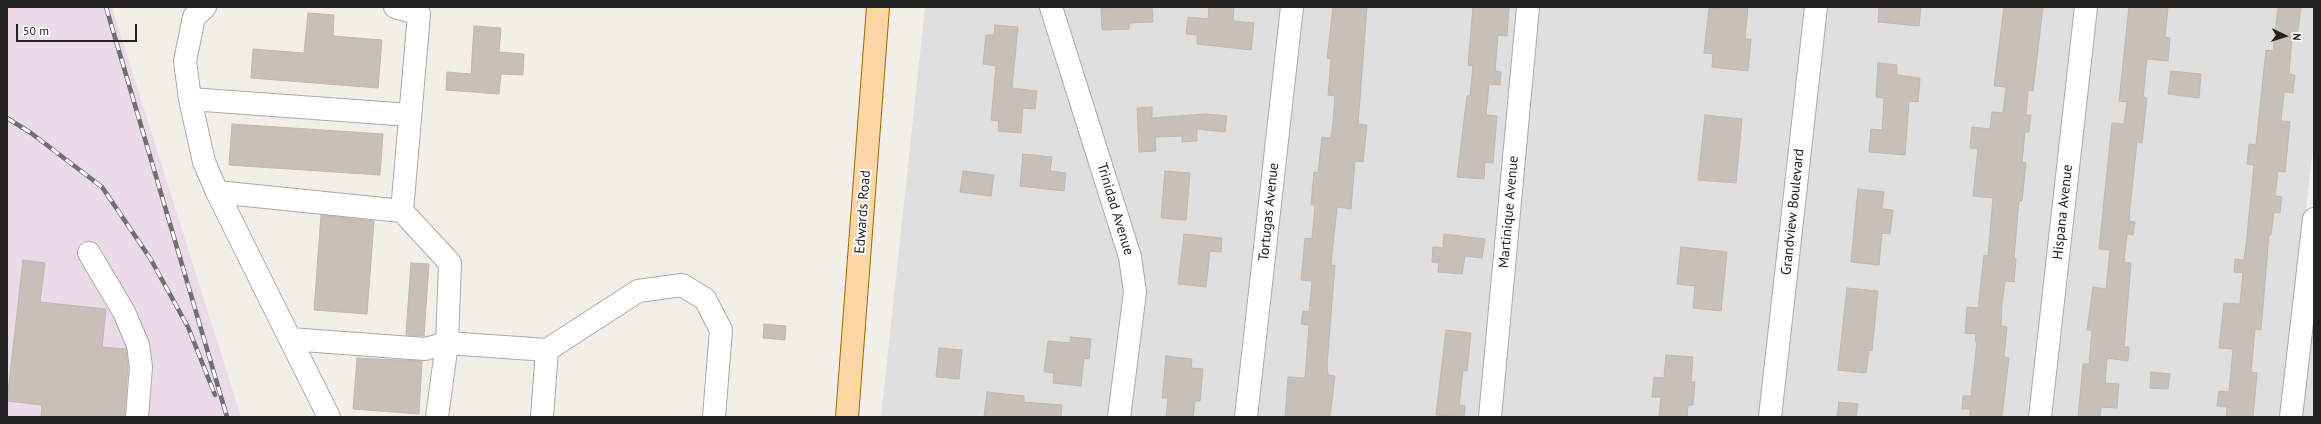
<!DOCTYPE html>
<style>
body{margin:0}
#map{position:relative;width:2321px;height:424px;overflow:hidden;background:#f2efe9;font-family:"PT Sans",sans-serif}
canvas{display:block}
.frame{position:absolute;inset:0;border:8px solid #222;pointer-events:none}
.north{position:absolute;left:2265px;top:16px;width:40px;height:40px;-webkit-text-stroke:3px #fff;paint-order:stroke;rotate:94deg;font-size:11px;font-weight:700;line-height:16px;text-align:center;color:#222}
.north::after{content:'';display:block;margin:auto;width:14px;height:18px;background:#222;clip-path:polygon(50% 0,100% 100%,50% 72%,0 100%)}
.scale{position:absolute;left:16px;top:24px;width:121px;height:18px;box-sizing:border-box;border:2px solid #222;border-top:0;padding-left:5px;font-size:12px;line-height:14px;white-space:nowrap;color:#222;-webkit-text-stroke:3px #fff;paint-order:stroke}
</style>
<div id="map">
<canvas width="2321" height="424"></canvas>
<div class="frame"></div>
<div class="north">N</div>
<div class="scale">50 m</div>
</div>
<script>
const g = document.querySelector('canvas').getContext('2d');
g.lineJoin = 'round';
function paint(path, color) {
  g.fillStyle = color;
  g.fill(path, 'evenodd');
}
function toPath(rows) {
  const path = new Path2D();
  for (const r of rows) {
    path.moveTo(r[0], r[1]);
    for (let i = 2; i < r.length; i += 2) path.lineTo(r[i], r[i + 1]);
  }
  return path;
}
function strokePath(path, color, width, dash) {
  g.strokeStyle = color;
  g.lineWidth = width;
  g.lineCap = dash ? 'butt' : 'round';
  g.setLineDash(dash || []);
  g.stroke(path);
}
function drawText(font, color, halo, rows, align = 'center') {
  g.font = font + ' "PT Sans",sans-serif';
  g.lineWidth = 4;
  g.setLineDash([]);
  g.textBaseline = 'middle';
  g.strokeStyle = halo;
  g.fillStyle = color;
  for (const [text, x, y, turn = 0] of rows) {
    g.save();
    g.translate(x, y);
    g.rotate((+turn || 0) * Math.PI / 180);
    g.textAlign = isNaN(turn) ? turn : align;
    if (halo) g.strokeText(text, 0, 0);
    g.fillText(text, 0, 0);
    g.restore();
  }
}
paint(toPath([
 [925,7,1041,7,1121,258,1126,292,1110,417,881,417],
 [1060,7,1282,7,1237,417,1129,417,1144,293],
 [1301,7,1518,7,1481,417,1256,417],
 [1537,7,1807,7,1761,417,1500,417],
 [1825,7,2077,7,2031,417,1780,417],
 [2095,7,2314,7,2314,140,2282,417,2050,417],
 [2314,301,2314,417,2301,417]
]), '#e0dfdf');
paint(toPath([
 [7,7,112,7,241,417,7,417]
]), '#ebdbe8');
const building = toPath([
 [1152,7,1153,22,1129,23,1129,29,1102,30,1101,8,1152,7],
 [1209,7,1234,7,1233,21,1254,23,1251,50,1197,44,1197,35,1186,34,1188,17,1208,19,1209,7],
 [1333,7,1367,7,1358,124,1367,125,1363,162,1355,161,1351,209,1337,207,1331,265,1335,265,1327,365,1328,375,1335,376,1330,417,1285,417,1288,377,1305,378,1309,325,1301,324,1303,311,1309,312,1312,281,1301,280,1305,238,1312,239,1315,205,1311,205,1314,172,1318,173,1322,137,1331,138,1333,122,1335,96,1328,95,1331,59,1327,58,1333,7],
 [1473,7,1509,7,1507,36,1498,35,1495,71,1501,72,1500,85,1489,84,1486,115,1497,116,1493,163,1485,162,1484,179,1457,177,1467,96,1470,96,1473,66,1468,65,1473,7],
 [1723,7,1748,7,1745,39,1751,39,1748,71,1712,67,1713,54,1704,53,1709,8,1723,9,1723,7],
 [1879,7,1921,7,1919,26,1878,22,1879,7],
 [2004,7,2043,7,2033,91,2028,90,2026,115,2031,115,2029,132,2025,132,2022,162,2026,163,2022,201,2019,201,2014,258,2016,259,2014,282,2005,281,2002,305,2001,326,2007,327,2004,357,2009,358,2002,417,1970,417,1970,409,1962,409,1963,396,1971,396,1977,341,1975,341,1976,334,1965,333,1967,307,1978,308,1984,255,1988,256,1993,198,1973,196,1978,149,1970,148,1972,127,1990,129,1992,112,2003,113,2006,87,1994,86,2004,7],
 [2129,7,2168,7,2165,37,2170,38,2168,61,2147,59,2143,97,2147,98,2142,143,2137,142,2130,207,2129,221,2135,222,2133,235,2127,234,2124,262,2131,263,2124,347,2129,347,2128,361,2107,358,2105,383,2119,384,2117,408,2101,407,2100,417,2078,417,2083,364,2089,364,2092,330,2087,330,2093,287,2106,289,2110,250,2099,249,2112,123,2124,124,2127,102,2119,101,2129,7],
 [2278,7,2301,7,2297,38,2292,38,2289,74,2295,75,2293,93,2284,92,2281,121,2290,122,2285,172,2278,171,2275,196,2282,197,2280,213,2274,212,2271,235,2269,235,2261,330,2255,329,2251,372,2257,373,2253,417,2226,417,2227,407,2217,406,2219,391,2229,392,2233,349,2219,348,2224,303,2240,304,2243,273,2234,272,2235,259,2244,260,2246,245,2254,165,2247,164,2249,144,2256,145,2266,50,2273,51,2278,7],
 [308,13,334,15,333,36,382,40,378,88,251,78,253,49,304,53,308,13],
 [995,25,1018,27,1012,88,1037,91,1035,109,1023,108,1021,133,998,131,999,121,991,120,996,66,983,64,986,35,994,35,995,25],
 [474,26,501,28,499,52,524,54,523,75,501,74,499,94,446,90,447,72,471,74,474,26],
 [1878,63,1897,65,1897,75,1920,78,1918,102,1909,101,1905,155,1869,152,1871,129,1882,130,1884,98,1876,97,1878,63],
 [2171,71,2201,74,2199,98,2168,94,2171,71],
 [1152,107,1152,118,1206,114,1227,116,1225,132,1197,129,1197,141,1182,142,1182,136,1155,137,1156,151,1139,152,1137,108,1152,107],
 [1705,115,1742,119,1736,183,1698,180,1705,115],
 [232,124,383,134,380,175,229,165,232,124],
 [1023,154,1052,157,1050,171,1066,173,1064,191,1020,186,1023,154],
 [963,171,994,175,991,196,960,192,963,171],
 [1165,171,1190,173,1186,220,1161,218,1165,171],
 [1858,189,1884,192,1882,209,1893,210,1890,234,1882,233,1879,265,1851,262,1858,189],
 [321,215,374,221,367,314,314,310,321,215],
 [1184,234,1222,238,1221,252,1210,251,1206,287,1178,284,1184,234],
 [1444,234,1485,239,1482,258,1465,256,1462,274,1438,272,1439,263,1432,262,1433,247,1443,248,1444,234],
 [1681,247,1727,252,1721,311,1693,308,1695,286,1677,284,1681,247],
 [23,260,45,263,40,302,106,309,102,347,126,349,128,367,124,417,41,417,42,405,7,401,23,260],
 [411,263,429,264,424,336,406,335,411,263],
 [1847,288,1878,291,1872,351,1869,350,1866,373,1838,370,1847,288],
 [764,324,786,326,785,340,763,338,764,324],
 [1446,330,1471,333,1467,371,1463,370,1459,405,1465,406,1464,417,1436,415,1446,330],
 [1071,337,1091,339,1089,359,1084,358,1081,386,1053,383,1054,373,1044,372,1048,341,1070,343,1071,337],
 [939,348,962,350,959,379,936,377,939,348],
 [1666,355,1693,357,1691,382,1695,382,1693,405,1688,405,1687,417,1659,417,1661,397,1652,397,1654,377,1664,378,1666,355],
 [1166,356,1192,359,1191,368,1203,369,1200,401,1195,401,1193,417,1166,417,1168,398,1162,398,1166,356],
 [357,358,422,361,419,414,353,409,357,358],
 [2151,372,2170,374,2168,389,2150,388,2151,372],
 [987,392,1024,396,1024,402,1062,405,1061,417,984,417,987,392],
 [1839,402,1858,404,1856,417,1837,417,1839,402]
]);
paint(building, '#c7bfb8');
strokePath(building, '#c4b6ab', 1);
const minor = toPath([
 [205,7,194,17,185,61,190,99,204,162,217,192],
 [395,7,419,14,402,211],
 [1051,7,1130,257,1135,292,1119,417],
 [190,99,410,115],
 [89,253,124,312,138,345,141,367,137,417],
 [290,339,425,349,447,343,450,263,402,211,217,192,290,339,329,417],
 [437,417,447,343,547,350,638,291,682,285,705,299,721,330,714,417],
 [542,417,547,350],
 [1246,417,1292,7],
 [1490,417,1528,7],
 [1770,417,1816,7],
 [2040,417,2086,7],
 [2291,417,2314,219]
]);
const major = toPath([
 [847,417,878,7]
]);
strokePath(minor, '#a9a9a9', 24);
strokePath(major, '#a06b00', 24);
strokePath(minor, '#fff', 22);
strokePath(major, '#fcd6a4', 22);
const rail = toPath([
 [106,7,227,417],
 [7,118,31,133,102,187,150,258,188,327,215,395]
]);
strokePath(rail, '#707070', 4.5);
strokePath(rail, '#fff', 3, [9]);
drawText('14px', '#222', '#fff', [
 ["Trinidad Avenue",1115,209,73],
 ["Edwards Road",863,212,-86],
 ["Tortugas Avenue",1269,212,-84],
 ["Martinique Avenue",1509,212,-85],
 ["Grandview Boulevard",1793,212,-84],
 ["Hispana Avenue",2063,212,-84]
]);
</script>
